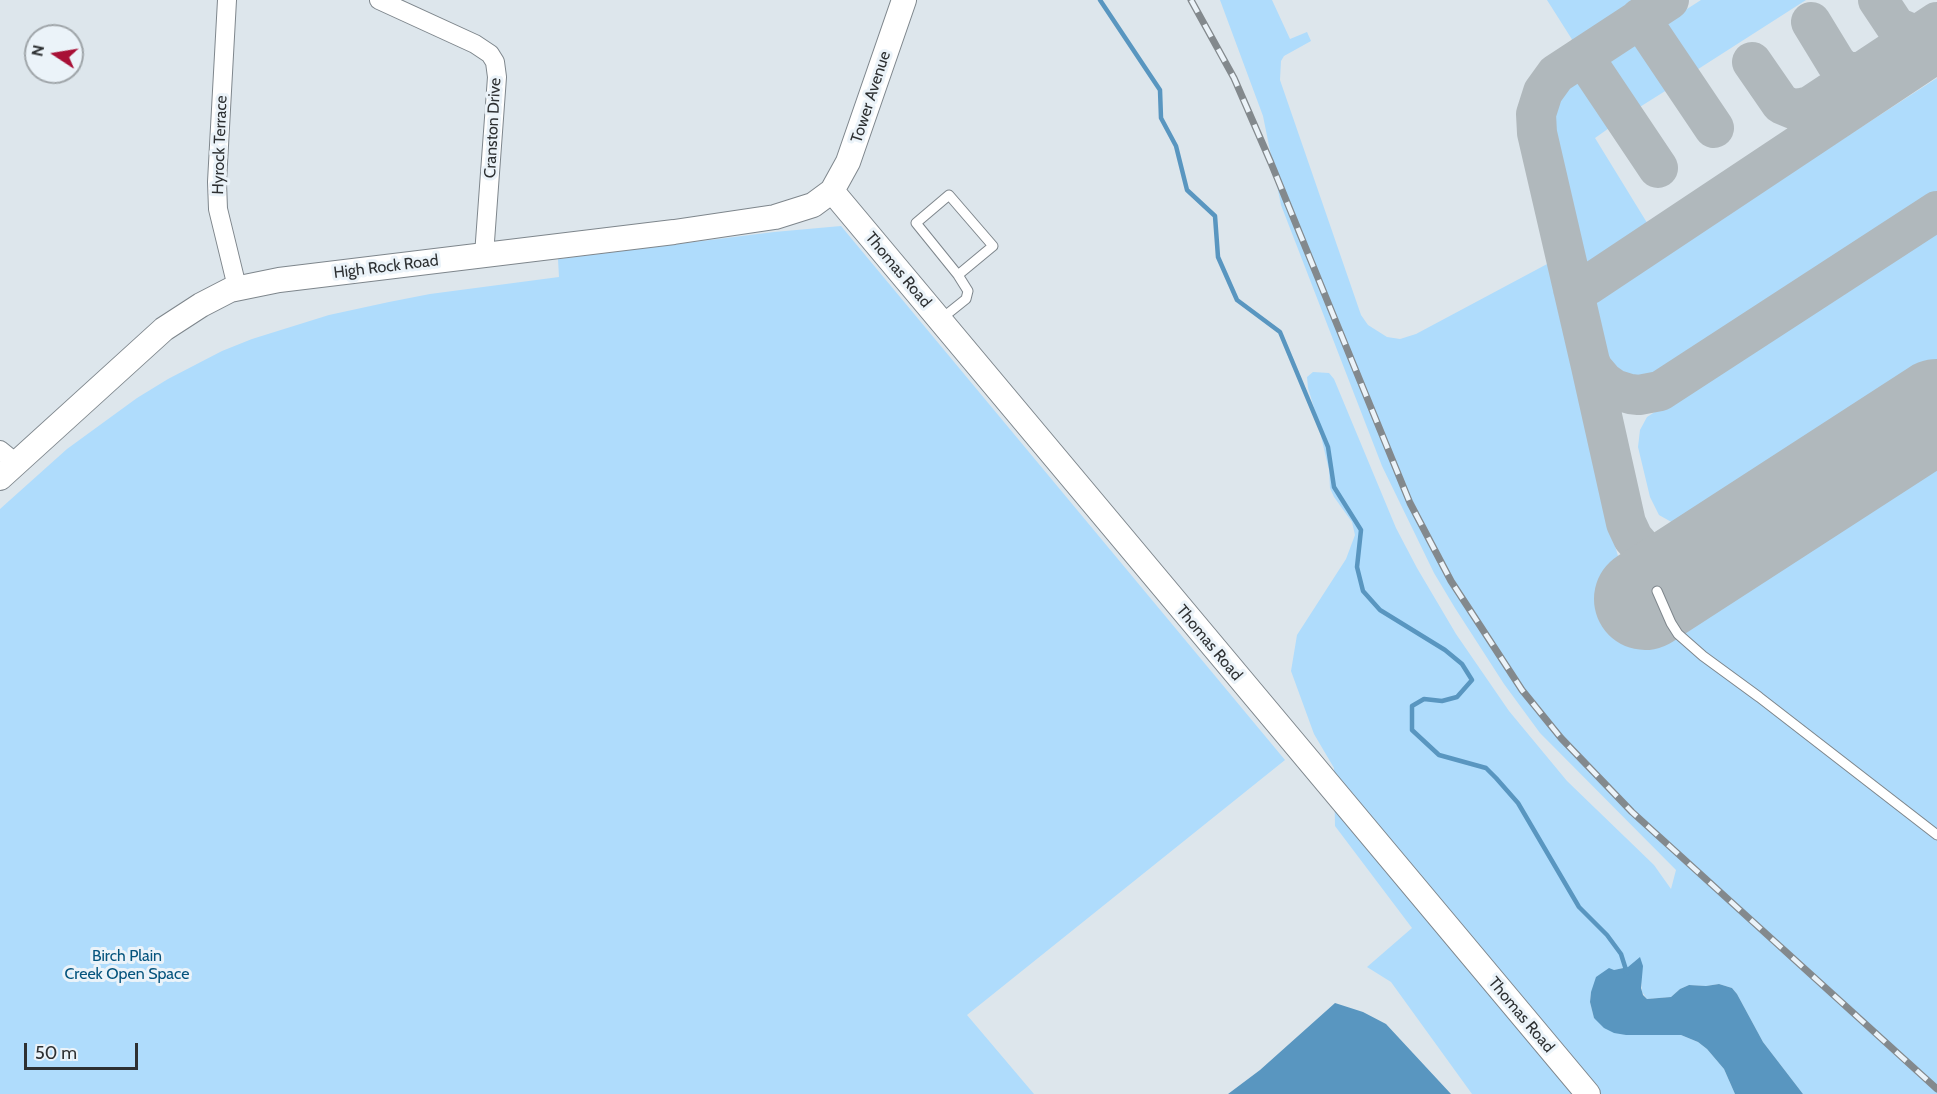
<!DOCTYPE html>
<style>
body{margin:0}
#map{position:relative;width:1937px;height:1094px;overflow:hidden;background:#dde6ec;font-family:Cabin,sans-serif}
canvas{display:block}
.north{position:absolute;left:24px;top:24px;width:60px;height:60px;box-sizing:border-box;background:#ebf3f9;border:2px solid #9fa5a9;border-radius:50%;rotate:282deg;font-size:16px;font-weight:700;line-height:24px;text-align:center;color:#2d3032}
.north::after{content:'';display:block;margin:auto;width:21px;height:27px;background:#a81036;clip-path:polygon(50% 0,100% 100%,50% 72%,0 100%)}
.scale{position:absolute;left:24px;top:1043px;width:114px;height:27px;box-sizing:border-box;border:3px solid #2d3032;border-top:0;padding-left:8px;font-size:18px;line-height:21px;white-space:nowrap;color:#2d3032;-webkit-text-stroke:4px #ebf3f9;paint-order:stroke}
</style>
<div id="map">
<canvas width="1937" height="1094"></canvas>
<div class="north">N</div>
<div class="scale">50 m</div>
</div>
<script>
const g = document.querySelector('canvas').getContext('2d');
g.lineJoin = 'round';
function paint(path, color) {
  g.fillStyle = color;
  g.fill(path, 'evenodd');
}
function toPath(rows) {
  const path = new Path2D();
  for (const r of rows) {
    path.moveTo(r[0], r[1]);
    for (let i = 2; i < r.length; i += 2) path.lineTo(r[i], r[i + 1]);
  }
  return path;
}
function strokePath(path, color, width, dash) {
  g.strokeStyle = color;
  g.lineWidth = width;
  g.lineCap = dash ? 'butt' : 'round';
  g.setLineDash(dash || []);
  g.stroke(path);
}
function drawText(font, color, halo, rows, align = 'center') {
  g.font = font + ' Cabin,sans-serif';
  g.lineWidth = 6;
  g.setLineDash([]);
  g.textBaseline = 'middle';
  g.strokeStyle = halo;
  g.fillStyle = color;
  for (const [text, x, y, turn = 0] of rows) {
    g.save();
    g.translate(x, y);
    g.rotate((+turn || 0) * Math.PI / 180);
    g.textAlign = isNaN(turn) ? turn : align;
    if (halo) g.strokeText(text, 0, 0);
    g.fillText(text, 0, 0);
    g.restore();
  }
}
paint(toPath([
 [1220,0,1272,0,1290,39,1307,32,1311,41,1284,56,1281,61,1280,80,1361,315,1368,325,1387,337,1400,339,1416,334,1549,263,1613,539,1618,556,1628,573,1662,628,1937,450,1937,1094,1803,1094,1763,1042,1737,994,1732,988,1719,984,1706,986,1689,985,1680,989,1671,997,1647,999,1642,992,1641,981,1628,967,1614,970,1591,992,1590,1002,1594,1018,1626,1035,1681,1035,1698,1042,1707,1049,1724,1069,1735,1094,1472,1094,1391,982,1367,967,1412,928,1335,826,1334,768,1314,734,1291,671,1297,635,1346,559,1355,535,1352,522,1334,497,1330,488,1329,470,1315,411,1308,388,1307,377,1313,372,1329,373,1334,379,1396,528,1417,568,1456,634,1509,711,1567,781,1654,865,1671,889,1676,870,1540,733,1504,684,1455,608,1434,573,1382,466,1281,205,1263,116],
 [1547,0,1637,0,1573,41],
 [1701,0,1806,0,1692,73,1662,25],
 [1638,41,1670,88,1635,110,1604,63],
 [1581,77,1612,126,1595,138,1649,226,1586,266,1547,99],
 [1937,78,1937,195,1663,373,1655,377,1639,379,1630,378,1615,368,1604,348,1593,301],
 [841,226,1285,760,967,1015,1034,1094,0,1094,0,509,67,449,137,398,168,379,222,351,252,339,329,315,389,302,430,294,559,277,558,259,774,232],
 [1937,228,1937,370,1698,524,1675,524,1659,515,1650,497,1638,447,1640,430,1647,417]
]), '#afdcfc');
paint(toPath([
 [1640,957,1643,966,1641,988,1643,995,1647,999,1671,997,1680,989,1689,985,1706,986,1719,984,1732,988,1737,994,1763,1042,1803,1094,1735,1094,1724,1069,1707,1049,1698,1042,1681,1035,1626,1035,1614,1033,1604,1028,1594,1018,1590,1002,1591,992,1596,977,1609,968,1614,970,1628,967],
 [1335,1003,1363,1012,1386,1024,1451,1094,1228,1094,1260,1070]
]), '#5996c0');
strokePath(toPath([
 [1100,0,1160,90,1161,118,1176,146,1187,190,1215,216,1218,257,1237,300,1280,332,1328,447,1334,487,1361,530,1357,567,1363,591,1380,610,1445,650,1462,664,1472,680,1457,697,1442,701,1424,699,1412,706,1412,730,1439,755,1486,768,1496,778,1518,803,1579,907,1607,935,1621,954,1627,973]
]), '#5996c0', 4.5);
strokePath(toPath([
 [1669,0,1556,74,1543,92,1536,114,1537,133,1590,362,1593,369,1604,382,1614,389,1630,394,1639,395,1660,391,1937,211],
 [1878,0,1896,27,1910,33,1920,33],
 [1640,18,1714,128],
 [1811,22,1836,63,1843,70,1852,72,1862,72],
 [1583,56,1658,168],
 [1752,62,1781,104,1793,109,1802,108,1810,106,1937,22],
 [1573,289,1588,285,1937,53],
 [1590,362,1626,523,1633,538,1645,552,1668,563,1686,563,1709,558]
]), '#b0b8bc', 40);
strokePath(toPath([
 [1645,599,1937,410]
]), '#b0b8bc', 102);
const lane = toPath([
 [941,319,966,299,968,291,958,275,916,223,949,195,993,246,958,275],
 [1657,591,1671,623,1678,634,1703,656,1759,697,1937,835]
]);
const street = toPath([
 [227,0,217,182,218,209,237,287],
 [379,0,475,44,490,54,495,62,497,77,484,255],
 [0,450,16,463]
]);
const secondary = toPath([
 [832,191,1588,1094],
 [0,478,164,329,201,305,230,290,279,280,674,232,775,217,813,205,832,191,848,162,904,0]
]);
strokePath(lane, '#7e868c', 11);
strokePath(street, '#7e868c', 20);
strokePath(secondary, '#7e868c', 26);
strokePath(lane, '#fff', 9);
strokePath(street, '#fff', 18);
strokePath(secondary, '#fff', 24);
const rail = toPath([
 [1191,0,1234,78,1271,163,1410,503,1451,581,1522,690,1561,738,1632,812,1937,1089]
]);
strokePath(rail, '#83898d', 7);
strokePath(rail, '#ebf3f9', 4.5, [14]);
drawText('16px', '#2d3032', '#ebf3f9', [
 ["Tower Avenue",871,97,-72],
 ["Cranston Drive",493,128,-87],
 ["Hyrock Terrace",220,145,-88],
 ["High Rock Road",386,267,-7],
 ["Thomas Road",898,270,50],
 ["Thomas Road",1209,643,50],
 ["Thomas Road",1521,1015,50]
]);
drawText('16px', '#05547d', '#ebf3f9', [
 ["Birch Plain",127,956],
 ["Creek Open Space",127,974]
]);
</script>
